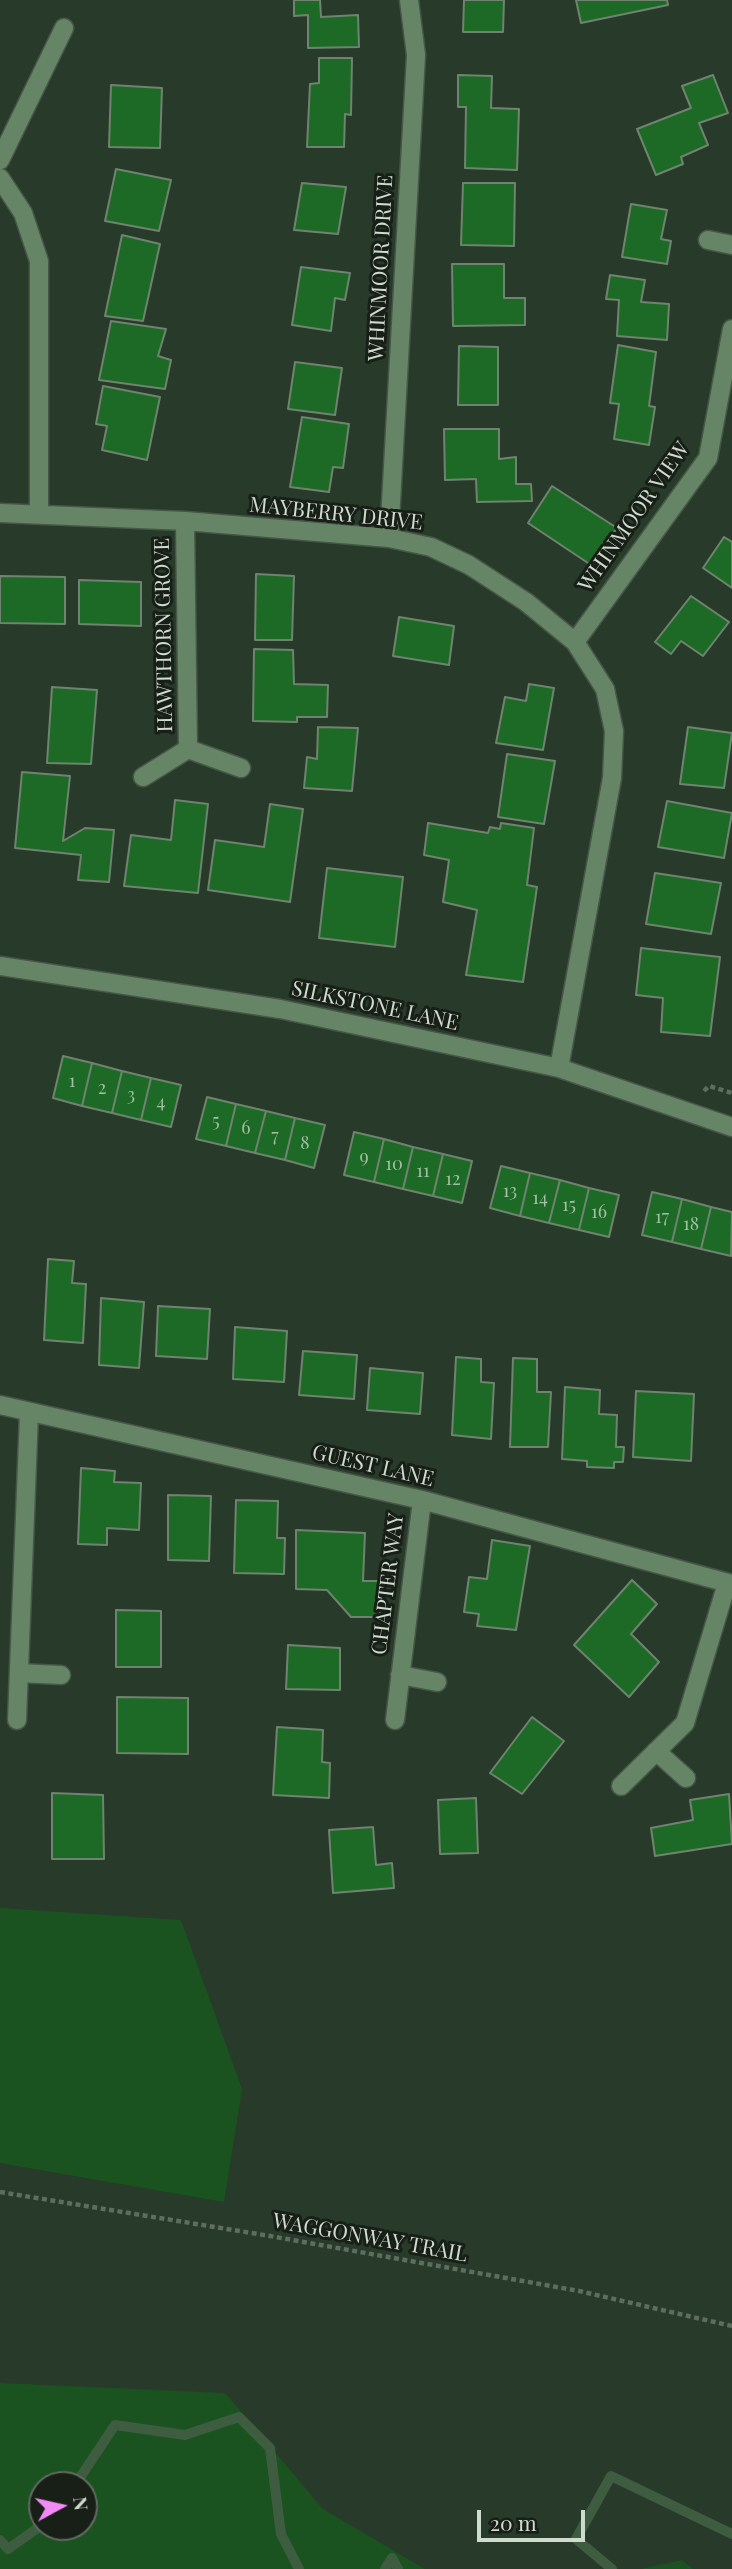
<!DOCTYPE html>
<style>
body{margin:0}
#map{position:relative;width:732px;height:2569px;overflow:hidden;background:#283a29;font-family:"Playfair Display",serif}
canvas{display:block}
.north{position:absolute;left:28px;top:2471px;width:70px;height:70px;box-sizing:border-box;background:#171f17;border:2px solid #616a61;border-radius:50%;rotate:82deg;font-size:19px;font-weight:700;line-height:28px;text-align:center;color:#d0dbd0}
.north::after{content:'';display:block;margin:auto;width:24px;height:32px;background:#f08bf6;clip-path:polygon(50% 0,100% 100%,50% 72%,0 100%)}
.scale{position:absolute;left:477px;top:2510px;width:108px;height:32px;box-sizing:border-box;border:4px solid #d0dbd0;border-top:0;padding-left:9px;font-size:21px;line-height:24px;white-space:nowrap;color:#d0dbd0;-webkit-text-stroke:5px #171f17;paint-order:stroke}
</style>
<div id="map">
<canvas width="732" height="2569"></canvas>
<div class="north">N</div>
<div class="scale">20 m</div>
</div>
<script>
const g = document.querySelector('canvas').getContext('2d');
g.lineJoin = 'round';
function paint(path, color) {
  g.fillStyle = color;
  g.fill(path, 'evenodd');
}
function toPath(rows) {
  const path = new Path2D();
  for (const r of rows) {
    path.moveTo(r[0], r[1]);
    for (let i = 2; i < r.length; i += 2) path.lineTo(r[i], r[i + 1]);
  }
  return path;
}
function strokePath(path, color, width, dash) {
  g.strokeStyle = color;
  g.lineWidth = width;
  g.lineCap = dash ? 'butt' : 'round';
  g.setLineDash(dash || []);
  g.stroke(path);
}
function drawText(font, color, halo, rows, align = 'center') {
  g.font = font + ' "Playfair Display",serif';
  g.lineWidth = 6;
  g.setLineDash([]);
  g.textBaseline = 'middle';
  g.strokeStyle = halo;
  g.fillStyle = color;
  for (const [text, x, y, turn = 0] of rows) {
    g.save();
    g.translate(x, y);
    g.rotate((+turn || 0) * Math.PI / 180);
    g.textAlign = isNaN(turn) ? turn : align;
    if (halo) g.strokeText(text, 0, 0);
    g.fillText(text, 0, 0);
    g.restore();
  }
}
paint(toPath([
 [0,1908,181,1920,242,2089,224,2202,0,2163],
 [0,2383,225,2393,323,2509,425,2569,0,2569],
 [42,2485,84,2485,84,2527,42,2527],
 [682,2560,693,2569,641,2569]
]), '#1a5320');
strokePath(toPath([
 [75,2485,115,2425,185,2435,239,2417,270,2448,281,2534,299,2569],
 [0,2540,8,2549,42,2525],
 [385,2569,392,2558,398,2569],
 [612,2569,576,2539,611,2476,732,2534]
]), '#3e5c40', 10);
const building = toPath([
 [294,0,320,0,321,17,358,15,359,47,308,48,308,15,294,16,294,0],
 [464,0,504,0,503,32,463,32,464,0],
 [576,0,667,0,668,5,581,23,576,0],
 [319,58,352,58,351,115,345,114,344,147,307,147,310,84,319,83,319,58],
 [458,75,492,76,491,108,519,109,517,170,465,168,466,107,458,107,458,75],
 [713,75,728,113,699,123,708,145,681,157,683,164,656,175,637,129,691,108,682,86,713,75],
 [111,85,162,88,160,148,109,147,111,85],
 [116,169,171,180,159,231,105,221,116,169],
 [302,183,346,187,338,234,294,230,302,183],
 [463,183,515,183,514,246,461,245,463,183],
 [631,204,667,210,661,239,671,241,667,264,622,257,631,204],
 [122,235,160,244,143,321,105,316,122,235],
 [452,264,504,264,504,298,525,298,525,325,453,326,452,264],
 [301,267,350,273,345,300,335,298,331,331,292,325,301,267],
 [610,275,645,280,641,302,669,304,667,340,617,336,619,300,606,299,610,275],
 [111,321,166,329,158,356,171,360,165,389,99,380,111,321],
 [618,345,656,352,649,406,655,407,649,445,614,439,619,404,610,403,618,345],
 [459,346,498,347,498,405,458,405,459,346],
 [295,362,342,368,335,415,288,409,295,362],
 [103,386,160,397,147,460,102,450,107,426,96,424,103,386],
 [302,417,349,424,343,468,333,467,329,492,290,487,302,417],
 [444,429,499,429,499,459,516,457,516,484,531,484,532,501,477,502,476,479,445,480,444,429],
 [552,486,617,528,591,565,528,523,552,486],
 [724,537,732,542,732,588,703,568,724,537],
 [256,574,294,576,292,640,255,640,256,574],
 [0,576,65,577,65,624,0,623,0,576],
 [79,580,141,582,141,626,79,624,79,580],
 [691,596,729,622,703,656,681,641,671,654,655,642,691,596],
 [399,617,454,626,449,665,393,656,399,617],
 [254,649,293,650,294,684,328,685,327,717,297,717,297,722,253,721,254,649],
 [529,684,554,688,543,750,496,743,505,697,526,701,529,684],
 [52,687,97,690,91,764,47,763,52,687],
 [318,727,358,728,352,791,304,788,307,757,317,759,318,727],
 [688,727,732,733,724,788,680,784,688,727],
 [507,754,555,761,544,824,498,817,507,754],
 [22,772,70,776,63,841,85,828,114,830,109,882,78,880,81,855,15,848,22,772],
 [175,800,208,804,198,893,124,886,131,835,171,840,175,800],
 [667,801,732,813,724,858,658,847,667,801],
 [270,804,303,809,290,902,208,890,215,840,264,847,270,804],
 [428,823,488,833,490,827,500,829,501,823,534,828,527,885,537,887,523,982,466,975,477,910,443,902,449,860,424,855,428,823],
 [327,868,403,877,395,947,319,938,327,868],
 [655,873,721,883,711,934,646,924,655,873],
 [641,948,720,957,710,1036,661,1032,663,998,636,995,641,948],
 [63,1056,92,1063,82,1106,53,1098,63,1056],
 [92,1063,122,1071,112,1113,82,1106,92,1063],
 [122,1071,151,1078,141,1120,112,1113,122,1071],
 [151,1078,181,1085,171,1127,141,1120,151,1078],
 [207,1097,236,1104,226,1146,196,1139,207,1097],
 [236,1104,266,1111,255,1153,226,1146,236,1104],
 [266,1111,295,1118,285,1160,255,1153,266,1111],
 [295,1118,325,1125,314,1168,285,1160,295,1118],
 [354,1132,384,1139,374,1182,344,1175,354,1132],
 [384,1139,413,1147,403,1189,374,1182,384,1139],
 [413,1147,443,1154,433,1196,403,1189,413,1147],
 [443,1154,472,1161,462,1203,433,1196,443,1154],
 [501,1166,530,1173,520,1216,490,1208,501,1166],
 [530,1173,560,1180,549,1223,520,1216,530,1173],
 [560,1180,589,1188,579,1230,549,1223,560,1180],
 [589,1188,619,1195,609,1237,579,1230,589,1188],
 [652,1192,682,1199,672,1242,642,1235,652,1192],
 [682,1199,711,1207,701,1249,672,1242,682,1199],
 [711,1207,732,1212,731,1256,701,1249,711,1207],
 [48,1259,74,1261,72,1283,86,1284,83,1343,44,1340,48,1259],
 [101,1298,144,1302,139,1368,99,1365,101,1298],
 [158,1306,210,1309,207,1359,156,1356,158,1306],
 [235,1327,287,1331,284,1382,233,1379,235,1327],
 [303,1351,357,1355,354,1399,299,1395,303,1351],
 [456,1357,481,1359,481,1382,494,1383,491,1439,452,1435,456,1357],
 [513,1358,537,1359,537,1392,551,1392,548,1447,510,1447,513,1358],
 [370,1368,423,1373,420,1414,367,1410,370,1368],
 [565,1387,600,1390,599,1414,617,1415,616,1447,624,1447,623,1462,614,1462,614,1468,587,1467,587,1461,562,1459,565,1387],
 [636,1391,694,1394,691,1461,633,1457,636,1391],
 [81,1468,115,1471,114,1482,141,1483,139,1530,107,1528,107,1545,78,1544,81,1468],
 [168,1495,211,1496,209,1561,168,1560,168,1495],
 [236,1500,278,1501,277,1538,285,1538,284,1574,234,1573,236,1500],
 [296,1530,365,1533,363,1581,380,1581,380,1617,351,1617,327,1590,296,1589,296,1530],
 [492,1540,530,1546,516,1630,477,1626,479,1614,464,1612,469,1577,487,1579,492,1540],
 [632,1580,657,1604,631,1634,659,1662,629,1697,574,1645,632,1580],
 [116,1610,161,1611,161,1667,116,1667,116,1610],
 [288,1645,340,1648,340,1690,286,1689,288,1645],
 [117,1697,188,1698,188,1754,117,1753,117,1697],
 [532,1717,564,1741,522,1794,490,1773,532,1717],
 [277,1727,323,1730,322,1762,330,1763,329,1798,273,1795,277,1727],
 [52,1793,103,1795,104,1859,52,1859,52,1793],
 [729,1794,732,1844,655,1856,651,1828,693,1820,690,1800,729,1794],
 [476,1798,478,1853,440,1854,438,1800,476,1798],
 [373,1827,376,1865,392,1863,394,1888,333,1893,329,1830,373,1827]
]);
paint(building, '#1d6a26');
strokePath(building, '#708370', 2);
const minor = toPath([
 [0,160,64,28],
 [0,178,23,213,39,261,39,512],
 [708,240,732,245],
 [0,513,185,521,389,538,431,547,469,565,526,602,575,642,605,689,614,731,612,778,559,1068],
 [185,521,188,749],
 [389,538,416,55,409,0],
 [575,642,708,458,732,329],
 [143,777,188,749,241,768],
 [0,966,280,1009,559,1068,732,1127],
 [0,1405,422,1500,732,1584],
 [19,1673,61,1675],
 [400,1675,437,1682],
 [17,1720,29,1413],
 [395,1720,422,1500],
 [656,1751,686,1778],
 [621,1786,685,1723,727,1583]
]);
strokePath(minor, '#465747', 21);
strokePath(toPath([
 [704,1091,709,1086,732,1093],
 [0,2192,270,2236,579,2291,732,2326]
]), '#5d6d5e', 4.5, [5, 3.5]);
strokePath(minor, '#668466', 18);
drawText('18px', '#a3bfa6', null, [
 ["1",72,1081],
 ["2",102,1088],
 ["3",131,1095],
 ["4",161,1102],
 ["5",216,1121],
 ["6",246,1128],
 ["7",275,1136],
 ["8",305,1143],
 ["9",364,1157],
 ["10",394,1164],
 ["11",423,1171],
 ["12",453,1179],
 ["13",510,1191],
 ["14",540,1198],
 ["15",569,1205],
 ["16",599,1212],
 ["17",662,1217],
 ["18",691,1224]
]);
drawText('21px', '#d0dbd0', '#171f17', [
 ["WHINMOOR DRIVE",381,268,-87],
 ["MAYBERRY DRIVE",336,514,6],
 ["WHINMOOR VIEW",634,517,-55],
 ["HAWTHORN GROVE",164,635,-91],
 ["SILKSTONE LANE",375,1006,12],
 ["GUEST LANE",373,1466,13],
 ["CHAPTER WAY",388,1584,-83],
 ["WAGGONWAY TRAIL",370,2238,10]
]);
</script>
